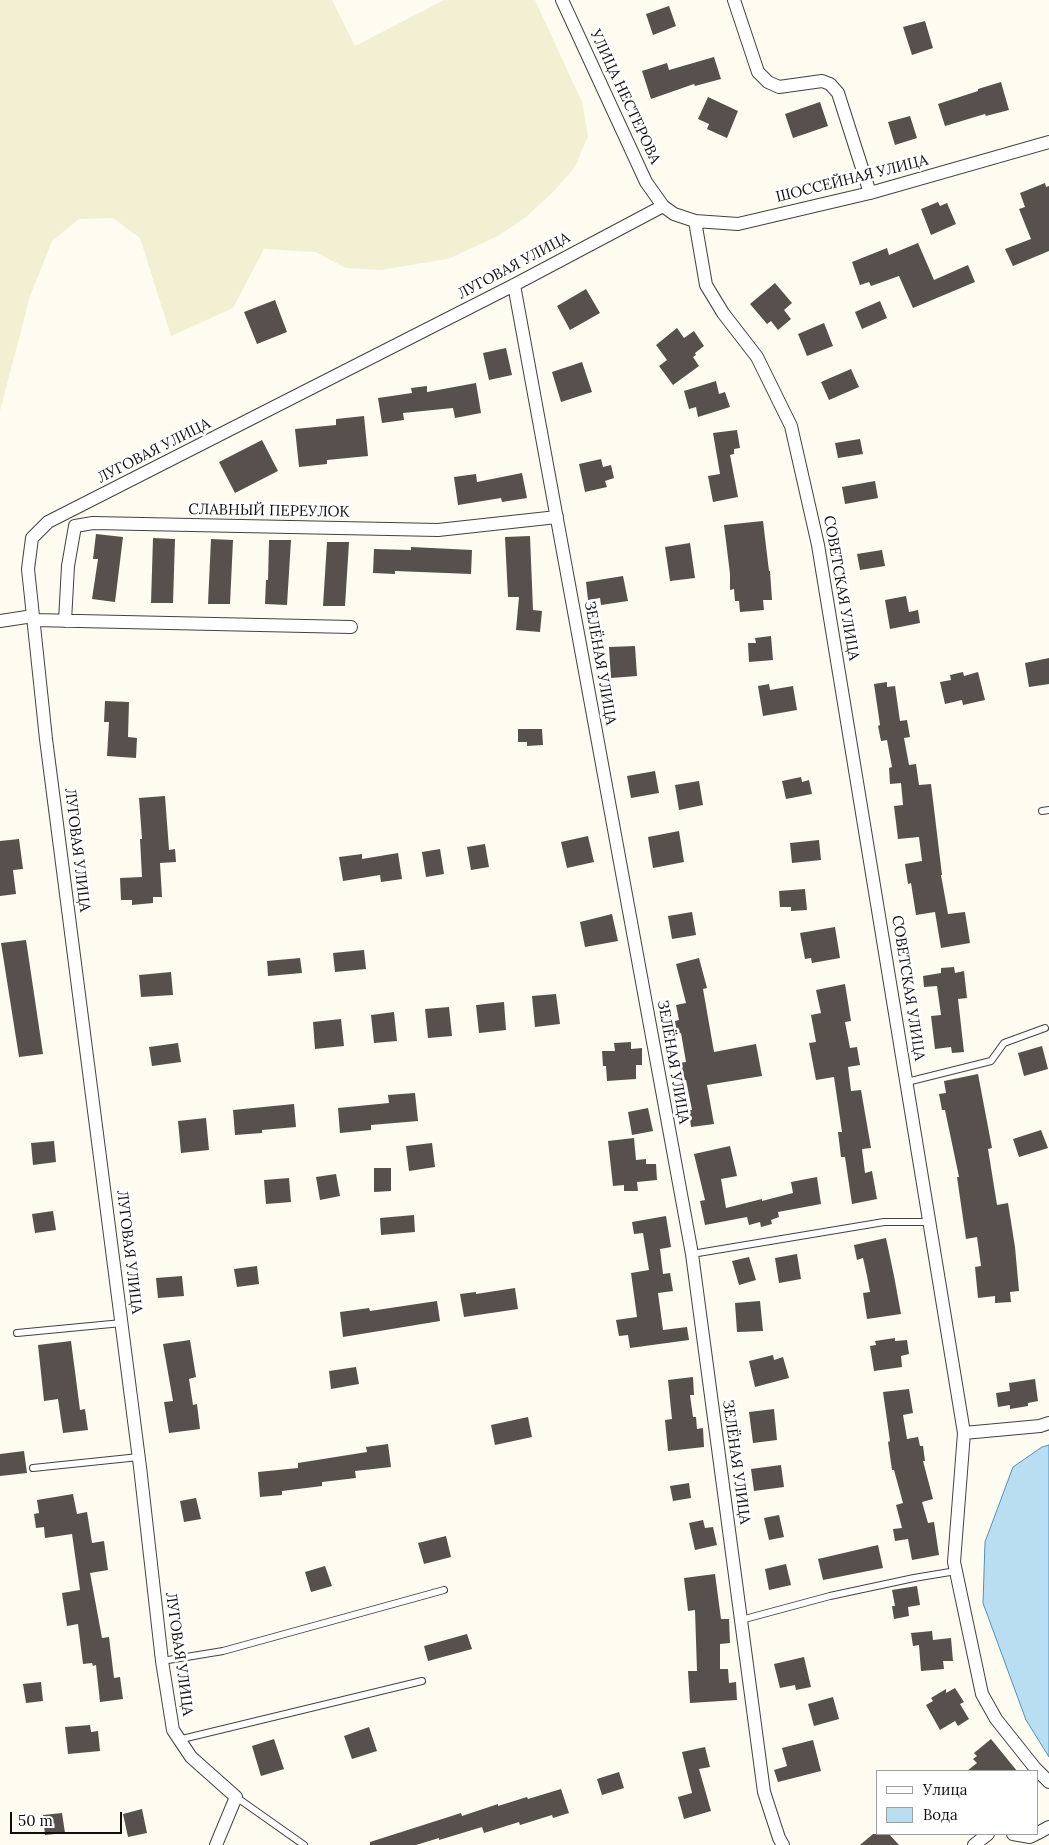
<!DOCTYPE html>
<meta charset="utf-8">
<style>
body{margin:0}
#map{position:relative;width:1049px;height:1845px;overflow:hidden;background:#fefbf1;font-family:Lora,serif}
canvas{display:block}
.legend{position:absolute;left:876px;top:1770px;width:162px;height:65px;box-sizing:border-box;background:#fff;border:1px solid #9f9f9f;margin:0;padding:6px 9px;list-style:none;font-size:15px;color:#0f0f0f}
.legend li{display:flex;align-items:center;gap:10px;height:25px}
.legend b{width:25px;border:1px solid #9f9f9f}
.scale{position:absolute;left:10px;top:1812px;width:112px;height:22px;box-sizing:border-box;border:2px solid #0f0f0f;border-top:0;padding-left:6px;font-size:15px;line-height:18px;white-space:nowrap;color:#0f0f0f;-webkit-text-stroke:4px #fff;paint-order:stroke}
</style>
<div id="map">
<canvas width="1049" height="1845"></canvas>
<ul class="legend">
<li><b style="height:6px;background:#fff"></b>Улица</li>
<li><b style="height:14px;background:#b9def2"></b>Вода</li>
</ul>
<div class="scale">50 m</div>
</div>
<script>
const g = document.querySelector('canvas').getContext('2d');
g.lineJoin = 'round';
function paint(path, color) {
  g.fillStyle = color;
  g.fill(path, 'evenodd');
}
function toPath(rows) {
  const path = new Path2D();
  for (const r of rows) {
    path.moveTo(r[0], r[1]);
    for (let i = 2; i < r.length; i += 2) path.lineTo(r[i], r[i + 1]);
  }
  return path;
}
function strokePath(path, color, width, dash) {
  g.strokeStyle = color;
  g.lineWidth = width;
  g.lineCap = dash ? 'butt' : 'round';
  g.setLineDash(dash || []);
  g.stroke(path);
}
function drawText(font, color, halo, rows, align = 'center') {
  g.font = font + ' Lora,serif';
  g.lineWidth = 5;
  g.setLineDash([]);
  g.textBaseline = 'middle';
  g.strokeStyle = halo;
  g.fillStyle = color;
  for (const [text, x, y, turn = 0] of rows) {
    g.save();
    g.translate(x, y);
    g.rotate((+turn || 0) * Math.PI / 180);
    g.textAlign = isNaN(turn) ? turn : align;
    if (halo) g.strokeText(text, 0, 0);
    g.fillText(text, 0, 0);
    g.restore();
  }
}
paint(toPath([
 [0,0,332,0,355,46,444,0,535,0,582,102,588,136,575,167,553,192,526,217,498,236,448,259,380,270,346,268,315,252,264,249,233,308,171,336,140,238,113,218,79,219,52,241,30,296,0,411]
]), '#f3efd3');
const water = toPath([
 [1049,1445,1049,1757,1026,1720,983,1603,985,1542,1013,1467,1042,1447,1049,1445]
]);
paint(water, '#b9def2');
strokePath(water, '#4595c4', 1);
paint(toPath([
 [669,6,676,26,653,35,646,14],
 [925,21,933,48,912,55,903,27],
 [714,57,721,79,695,86,694,84,651,99,642,71,667,63,669,70],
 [1001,82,1009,110,986,116,985,114,945,126,938,104,978,91,978,89],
 [708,97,738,111,727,138,707,129,709,124,698,119],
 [820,102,828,126,793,138,785,114],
 [910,116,917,138,895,145,888,122],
 [1045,183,1046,187,1049,186,1049,251,1013,266,1005,249,1031,239,1019,209,1025,207,1020,193],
 [938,202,940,206,947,203,956,224,931,235,921,209],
 [918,243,934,280,968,265,975,282,913,308,899,276,871,286,869,282,860,285,852,262,887,248,889,255],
 [775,283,792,303,784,310,791,319,778,330,771,321,767,324,750,304],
 [586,289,600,313,570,330,557,306],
 [275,300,287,332,257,344,244,312],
 [880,301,887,318,862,329,855,312],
 [824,323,833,346,807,356,798,334],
 [677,328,684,338,694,331,704,346,695,353,696,355,693,357,699,366,673,385,659,366,667,360,656,345],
 [506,348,512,375,489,380,483,353],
 [582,362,592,392,561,402,552,372],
 [851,369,859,387,829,400,821,382],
 [716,381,719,394,725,392,730,407,698,417,696,407,689,409,684,391],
 [476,383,481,413,455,418,453,408,403,413,404,420,382,423,378,398,412,393,411,388,427,386,427,392],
 [364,416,368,456,327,460,327,464,299,467,295,429,336,425,336,419],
 [737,430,740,448,734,449,734,454,730,455,738,497,713,502,708,476,720,474,713,433],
 [860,439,863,454,838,458,835,443],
 [262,440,278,471,235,493,219,462],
 [601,459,603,467,611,465,614,478,605,481,607,487,585,492,579,464],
 [522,473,527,498,502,502,501,498,458,505,454,477,476,474,477,482],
 [875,481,878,498,845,504,842,487],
 [763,521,769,571,770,571,772,600,763,600,764,610,740,612,739,601,735,601,734,589,730,590,730,574,724,525],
 [96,534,123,537,115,602,92,599,98,559,93,559],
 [530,536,533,610,542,611,540,632,516,630,519,597,508,597,505,537],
 [153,538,175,539,173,603,151,603],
 [211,539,233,540,230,604,208,604],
 [269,540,291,540,287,605,265,604,266,580,268,580],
 [327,542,349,542,345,606,323,606],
 [690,543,695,578,670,581,665,547],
 [411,547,472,550,471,574,395,571,395,574,373,573,374,549,411,550],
 [882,550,885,566,860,570,857,554],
 [623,576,628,601,601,605,600,598,588,600,586,582],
 [906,596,909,612,918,610,920,623,890,629,885,600],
 [771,636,773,660,749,662,748,643,756,643,755,638],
 [635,646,637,676,611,678,609,647],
 [1049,658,1049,684,1029,687,1025,663],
 [963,672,964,676,978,672,985,700,963,705,962,700,945,704,940,682,951,680,950,675],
 [887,682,887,687,895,686,900,721,907,720,910,737,904,738,909,765,916,764,919,785,931,784,942,875,941,875,948,914,965,912,970,943,941,948,935,912,916,915,911,883,908,884,905,864,922,861,919,837,898,839,894,806,903,805,901,783,890,784,889,768,892,767,887,740,881,741,878,726,880,725,874,684],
 [769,684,770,690,793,686,797,710,763,716,758,686],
 [105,701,129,702,128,737,137,738,136,758,107,756,109,722,104,722],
 [518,729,542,729,543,745,527,746,527,742,518,742],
 [655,771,659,793,631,798,627,776],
 [801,777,802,782,809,780,812,794,786,799,782,781],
 [699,781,703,805,679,810,675,785],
 [165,796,169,850,175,849,176,862,160,863,162,897,153,897,153,903,132,905,132,900,121,900,120,878,142,877,140,839,142,839,139,798],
 [679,831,684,862,653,868,648,837],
 [588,836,594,862,567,868,561,842],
 [19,839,23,869,13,870,16,894,0,896,0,841],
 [819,840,821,860,792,863,790,843],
 [485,844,489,867,471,870,467,847],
 [440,849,444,874,426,877,422,852],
 [398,853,402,879,381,882,380,875,343,881,339,857,362,854,362,859],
 [805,889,807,910,791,911,791,907,780,907,779,891],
 [692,912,696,935,672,939,668,916],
 [612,914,618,941,585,947,580,922],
 [835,927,840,958,812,963,811,958,805,959,800,933],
 [26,940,43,1054,19,1057,1,943],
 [364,950,366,969,335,972,333,953],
 [300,958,302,973,268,976,267,961],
 [699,958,707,988,703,989,714,1052,756,1044,762,1076,707,1085,714,1124,691,1127,689,1110,692,1110,686,1080,682,1080,679,1063,686,1062,681,1033,677,1034,675,1021,679,1020,676,1005,686,1003,676,964],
 [954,967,955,973,964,971,967,998,958,999,964,1052,952,1053,951,1047,935,1049,931,1016,941,1015,937,986,924,987,923,976,941,973,941,968],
 [171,972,173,995,141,997,139,975],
 [845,984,851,1021,845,1022,850,1048,857,1047,860,1065,848,1067,851,1091,861,1090,871,1148,862,1149,865,1173,872,1171,877,1199,852,1204,845,1157,841,1157,838,1132,842,1132,834,1077,816,1080,809,1043,816,1042,811,1015,821,1013,816,990],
 [556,994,560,1024,535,1027,532,996],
 [504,1002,506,1030,479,1033,476,1005],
 [449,1007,452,1036,428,1038,425,1009],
 [394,1012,397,1041,374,1043,371,1015],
 [341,1019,344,1046,315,1049,313,1022],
 [631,1042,631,1049,642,1048,642,1065,636,1065,636,1079,607,1081,606,1066,603,1066,602,1051,615,1051,614,1043],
 [178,1043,181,1062,152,1066,149,1047],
 [1042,1046,1048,1069,1024,1076,1018,1053],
 [978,1074,992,1148,988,1149,997,1205,1008,1203,1015,1247,1019,1291,1010,1292,1011,1302,995,1303,995,1296,978,1298,975,1267,981,1266,977,1237,966,1239,957,1177,959,1177,945,1110,942,1110,939,1094,946,1093,944,1081],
 [415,1093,418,1121,371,1125,371,1130,340,1133,338,1108,389,1103,388,1095],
 [294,1104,296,1127,262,1130,262,1133,235,1135,233,1110],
 [648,1108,653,1131,632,1135,628,1112],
 [206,1118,209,1150,181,1153,178,1121],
 [1041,1130,1048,1148,1019,1157,1013,1139],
 [634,1138,636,1160,646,1159,646,1164,656,1164,657,1180,637,1182,638,1191,624,1191,624,1185,613,1186,608,1141],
 [54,1141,56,1162,33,1165,31,1143],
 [432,1143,435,1167,409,1171,406,1146],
 [730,1146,737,1176,721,1179,726,1208,762,1199,762,1201,793,1193,791,1182,817,1177,821,1204,778,1212,779,1217,771,1220,772,1224,761,1227,760,1222,749,1225,747,1217,705,1225,700,1201,705,1200,694,1154],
 [374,1168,391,1168,391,1191,374,1192],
 [336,1174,340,1196,320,1200,316,1177],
 [289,1178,291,1202,266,1204,264,1180],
 [53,1211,56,1230,35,1233,32,1214],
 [414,1215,415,1232,381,1235,380,1218],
 [666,1216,671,1247,660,1249,663,1274,670,1273,673,1291,658,1293,663,1330,687,1327,689,1340,630,1348,628,1335,619,1336,616,1320,637,1317,631,1273,649,1270,643,1233,634,1234,632,1222],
 [886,1238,894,1276,901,1314,867,1319,863,1293,870,1292,867,1276,863,1258,857,1260,854,1245],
 [797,1254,801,1279,779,1283,775,1258],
 [749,1257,756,1280,739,1285,732,1261],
 [257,1266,259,1284,237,1287,234,1269],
 [182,1276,184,1296,158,1298,156,1278],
 [515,1288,518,1309,464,1317,460,1294,476,1292,476,1294],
 [437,1301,440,1321,343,1337,340,1312,369,1308,370,1311],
 [760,1301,763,1331,737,1332,735,1303],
 [895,1338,895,1341,907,1340,909,1354,901,1356,902,1367,874,1371,870,1346,876,1345,875,1341],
 [190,1340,196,1377,189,1379,193,1405,197,1404,200,1429,169,1433,164,1402,173,1401,163,1344],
 [71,1341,80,1410,85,1409,88,1430,63,1433,58,1399,44,1401,38,1345],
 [773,1355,774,1360,783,1357,789,1378,755,1387,749,1361],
 [356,1367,359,1384,331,1389,329,1371],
 [693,1377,694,1395,690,1395,693,1417,696,1417,697,1429,703,1428,704,1447,668,1451,665,1420,672,1419,668,1380],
 [1035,1379,1038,1401,1028,1403,1028,1406,1010,1409,1010,1405,998,1407,996,1393,1010,1391,1009,1383],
 [909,1389,913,1413,903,1415,907,1439,918,1437,920,1446,923,1446,925,1461,923,1461,933,1499,922,1502,928,1523,934,1522,939,1555,912,1560,908,1539,895,1541,893,1529,902,1528,896,1505,903,1503,894,1470,892,1470,888,1442,890,1441,883,1392],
 [774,1409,777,1440,753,1443,749,1412],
 [528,1417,532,1437,495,1445,491,1425],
 [388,1444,391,1467,355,1471,356,1478,322,1482,322,1486,282,1491,282,1495,260,1497,258,1472,298,1468,298,1463,367,1452,366,1447],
 [24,1451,27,1473,0,1476,0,1454],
 [781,1465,784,1487,754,1491,751,1469],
 [689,1483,691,1498,673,1501,670,1486],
 [73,1494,77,1514,87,1512,92,1543,104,1541,108,1570,90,1573,102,1638,109,1637,114,1678,120,1677,123,1699,100,1702,96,1665,93,1666,92,1663,83,1664,78,1624,67,1626,62,1593,80,1590,72,1534,45,1538,44,1527,36,1528,34,1514,39,1513,37,1500],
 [196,1498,201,1519,184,1522,180,1501],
 [779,1515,784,1537,769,1540,764,1518],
 [703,1520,705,1528,713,1527,717,1545,695,1550,689,1523],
 [446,1536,451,1557,424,1564,418,1543],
 [878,1545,883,1568,823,1580,818,1559],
 [786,1564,791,1585,769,1590,765,1569],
 [325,1566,332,1586,311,1592,305,1572],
 [715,1574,721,1619,729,1619,730,1643,720,1644,720,1669,728,1669,729,1683,736,1682,737,1700,690,1703,688,1671,697,1671,695,1610,688,1611,684,1578],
 [917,1586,920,1605,908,1607,909,1616,894,1619,892,1606,895,1606,892,1590],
 [932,1631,933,1640,951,1638,953,1661,943,1661,944,1669,921,1671,919,1645,913,1646,911,1633],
 [467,1634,472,1649,428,1661,424,1646],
 [804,1657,811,1687,796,1690,795,1685,780,1688,774,1664],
 [41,1682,43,1701,26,1703,23,1684],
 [955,1688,964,1702,960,1704,969,1719,958,1726,955,1721,940,1730,926,1705,933,1701,931,1698,946,1689,946,1693],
 [833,1697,839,1719,814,1726,808,1704],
 [90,1725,91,1732,98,1731,100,1751,68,1754,65,1727],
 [369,1727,377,1751,352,1759,344,1736],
 [274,1739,284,1769,261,1776,252,1746],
 [991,1739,1017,1771,967,1771,977,1763,973,1759,977,1756,974,1753],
 [813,1740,821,1771,778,1782,774,1770,787,1766,782,1748],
 [705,1747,710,1767,699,1769,711,1811,684,1819,678,1797,692,1793,682,1752],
 [619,1772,624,1788,602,1795,597,1779],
 [561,1789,569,1813,553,1818,552,1815,520,1825,519,1822,484,1833,482,1827,439,1840,439,1838,416,1845,370,1845,370,1842,461,1813,462,1816,498,1804,498,1806,527,1797,528,1799],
 [142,1809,147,1833,128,1837,123,1814],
 [62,1813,65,1833,45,1835,43,1815],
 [873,1834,889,1834,899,1845,860,1845]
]), '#57504c');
const service = toPath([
 [1042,811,1049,810],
 [907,1082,991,1061,1004,1043,1045,1028],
 [692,1254,884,1222,930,1222],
 [17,1333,122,1323],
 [33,1468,139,1457],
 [741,1620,830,1596,914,1578,956,1571],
 [162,1661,223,1651,444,1590],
 [178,1740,422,1681],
 [236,1797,304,1845]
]);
const minor = toPath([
 [562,0,646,182,663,206,674,214,695,221,738,224,870,193,1049,142],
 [734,0,758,72,768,82,779,87,822,81,830,84,838,93,870,193],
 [695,221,706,285,723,313,757,357,791,426,818,545,964,1433,954,1562,982,1694,996,1719,1035,1768,1049,1782],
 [514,285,692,1254,764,1792,779,1838,783,1845],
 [33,620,351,627],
 [0,621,33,616],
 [65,621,68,566,75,526,93,523,438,530,557,517],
 [964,1433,1040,1426,1049,1423],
 [1038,1833,1049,1827],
 [1013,1834,1030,1837,1036,1834],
 [216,1845,236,1797,191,1757,173,1730,162,1661,140,1467,46,739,28,569,32,538,48,522,514,285,663,206],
 [974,1845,988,1834]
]);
strokePath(service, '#424242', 8);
strokePath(minor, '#424242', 14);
strokePath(service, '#fff', 6);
strokePath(minor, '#fff', 12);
drawText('15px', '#0f0f0f', '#fff', [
 ["УЛИЦА НЕСТЕРОВА",625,97,65],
 ["ШОССЕЙНАЯ УЛИЦА",852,179,-14],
 ["ЛУГОВАЯ УЛИЦА",514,266,-28],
 ["ЛУГОВАЯ УЛИЦА",154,451,-27],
 ["СЛАВНЫЙ ПЕРЕУЛОК",269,511,1],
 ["СОВЕТСКАЯ УЛИЦА",841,588,80],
 ["ЗЕЛЁНАЯ УЛИЦА",600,663,80],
 ["ЛУГОВАЯ УЛИЦА",77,850,83],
 ["СОВЕТСКАЯ УЛИЦА",908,988,81],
 ["ЗЕЛЁНАЯ УЛИЦА",673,1062,80],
 ["ЛУГОВАЯ УЛИЦА",129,1252,83],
 ["ЗЕЛЁНАЯ УЛИЦА",736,1462,82],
 ["ЛУГОВАЯ УЛИЦА",179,1654,82]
]);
</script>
